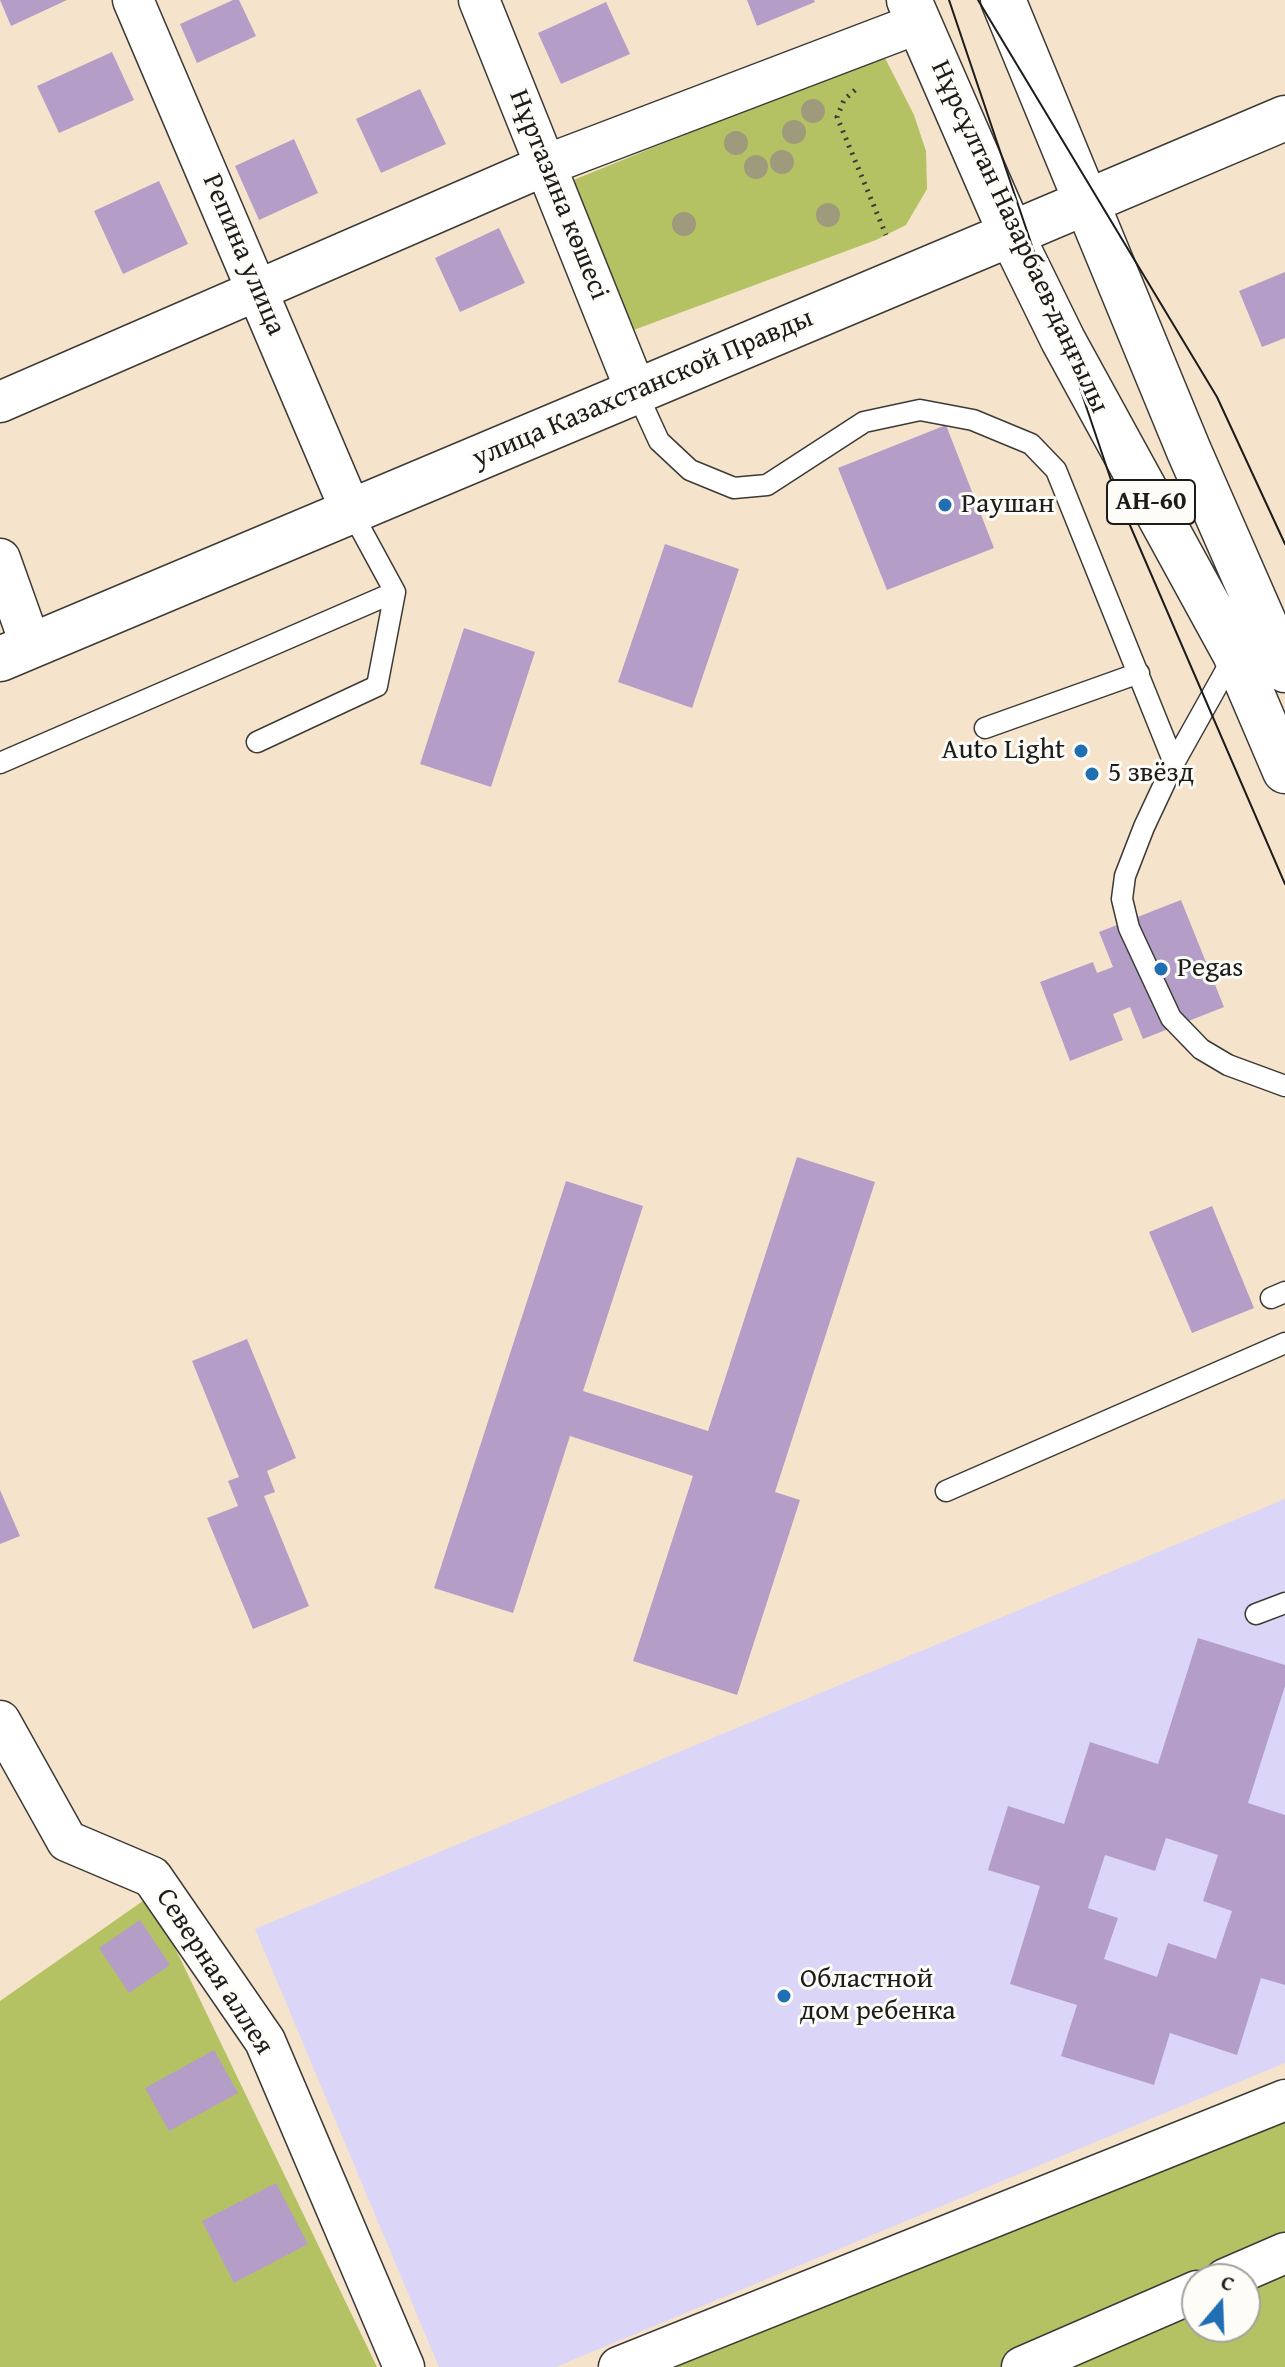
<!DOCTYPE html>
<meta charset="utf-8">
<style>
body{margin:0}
#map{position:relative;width:1285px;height:2367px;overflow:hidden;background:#f5e4cb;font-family:"Gentium Book Plus",serif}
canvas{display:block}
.north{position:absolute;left:1181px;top:2263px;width:80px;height:80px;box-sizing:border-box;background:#fdfcf7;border:2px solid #a3a29f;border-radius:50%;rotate:19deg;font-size:22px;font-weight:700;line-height:32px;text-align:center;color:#1c1c1c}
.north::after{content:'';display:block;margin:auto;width:28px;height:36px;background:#1f6fb2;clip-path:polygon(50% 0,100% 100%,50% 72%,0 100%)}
</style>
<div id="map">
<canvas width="1285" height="2367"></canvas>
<div class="north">С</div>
</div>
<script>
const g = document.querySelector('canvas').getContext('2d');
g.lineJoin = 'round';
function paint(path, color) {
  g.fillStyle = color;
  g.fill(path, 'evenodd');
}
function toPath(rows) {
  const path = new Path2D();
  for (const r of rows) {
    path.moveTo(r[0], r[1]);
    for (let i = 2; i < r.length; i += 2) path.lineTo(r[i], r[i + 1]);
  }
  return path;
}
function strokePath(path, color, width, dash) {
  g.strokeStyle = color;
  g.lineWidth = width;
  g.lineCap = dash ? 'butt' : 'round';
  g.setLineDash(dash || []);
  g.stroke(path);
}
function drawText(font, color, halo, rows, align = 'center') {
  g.font = font + ' "Gentium Book Plus",serif';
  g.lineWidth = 6;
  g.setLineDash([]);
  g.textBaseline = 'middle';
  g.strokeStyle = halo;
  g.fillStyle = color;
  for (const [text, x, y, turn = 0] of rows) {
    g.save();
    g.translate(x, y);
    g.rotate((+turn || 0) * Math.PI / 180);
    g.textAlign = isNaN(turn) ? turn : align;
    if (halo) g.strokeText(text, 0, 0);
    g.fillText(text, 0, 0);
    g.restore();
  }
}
paint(toPath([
 [1285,1499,1285,2063,556,2367,439,2367,255,1929]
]), '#dbd6f7');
paint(toPath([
 [883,54,914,115,926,151,927,189,906,225,876,240,631,331,566,183],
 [150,1896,377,2367,0,2367,0,2001],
 [1285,2110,1285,2367,649,2367],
 [1197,2279,1245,2279,1245,2327,1197,2327]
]), '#b5c264');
paint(toPath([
 [0,0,67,0,11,26],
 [233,0,239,0,256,36,197,63,180,24],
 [747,0,814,0,815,2,757,26],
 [606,2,630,54,561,84,538,33],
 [112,52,134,100,59,133,37,86],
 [420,89,446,144,381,173,356,119],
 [294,139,318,193,259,220,235,166],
 [159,181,188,244,123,274,94,211],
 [499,228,525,283,460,312,435,258],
 [1285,272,1285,338,1262,347,1239,291],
 [946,425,994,548,887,590,838,468],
 [665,544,739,569,692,708,618,682],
 [464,628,535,652,491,787,420,764],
 [1181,900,1224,1007,1143,1039,1130,1007,1113,1014,1123,1040,1070,1061,1040,982,1093,962,1097,973,1113,967,1099,932],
 [797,1157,875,1182,775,1492,800,1500,737,1695,633,1661,693,1476,570,1436,513,1613,434,1588,566,1181,643,1206,583,1391,708,1431],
 [1212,1206,1254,1308,1192,1333,1149,1232],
 [247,1339,296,1458,267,1471,275,1492,264,1496,309,1606,253,1629,207,1518,238,1506,228,1481,239,1477,192,1361],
 [0,1490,20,1536,0,1544],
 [1198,1638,1285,1665,1285,1686,1248,1803,1285,1815,1285,1985,1261,1978,1237,2055,1170,2033,1154,2085,1061,2056,1077,2005,1010,1984,1040,1886,988,1870,1008,1806,1064,1824,1090,1742,1158,1764],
 [1166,1838,1218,1855,1203,1901,1232,1911,1216,1959,1168,1943,1157,1977,1104,1959,1118,1918,1088,1908,1105,1855,1155,1871],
 [140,1920,170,1965,129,1993,99,1948],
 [214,2050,238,2093,169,2131,145,2088],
 [276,2183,308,2244,234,2283,202,2221]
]), '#b49ec8');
const service = toPath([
 [636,391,659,441,690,470,734,488,767,485,864,422,920,410,973,420,1031,444,1056,470,1174,763],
 [1235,654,1174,763,1144,827,1125,876,1122,899,1129,928,1171,1018,1201,1049,1228,1065,1285,1086],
 [985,728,1139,673],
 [257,742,377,686,395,592,351,511],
 [0,763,395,592],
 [1271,1298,1285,1292],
 [946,1491,1285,1343],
 [1256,1614,1285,1603]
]);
const minor = toPath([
 [133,0,351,511],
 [479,0,636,391],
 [0,402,546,165,919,23],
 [0,559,31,646],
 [0,1721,67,1841,152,1877,265,2041,404,2367],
 [1225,2279,1285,2253],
 [619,2367,1285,2100],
 [1022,2367,1197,2291]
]);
const tertiary = toPath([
 [0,659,1011,234]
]);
const secondary = toPath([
 [1011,234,1285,118]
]);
const primary = toPath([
 [909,0,1011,234,1063,340,1235,654,1285,771],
 [1003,0,1189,451,1285,670]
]);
strokePath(service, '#3d3a36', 23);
strokePath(minor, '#3d3a36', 43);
strokePath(tertiary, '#3d3a36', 47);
strokePath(secondary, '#3d3a36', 47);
strokePath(primary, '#3d3a36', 47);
strokePath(toPath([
 [855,90,844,100,837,117,886,235]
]), '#3d3a36', 5, [2, 6]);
strokePath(service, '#fff', 20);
strokePath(minor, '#fff', 40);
strokePath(tertiary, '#fff', 44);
strokePath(secondary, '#fff', 44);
strokePath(primary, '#fff', 44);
strokePath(toPath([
 [949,0,1113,486,1285,884],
 [978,0,1217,397,1285,544]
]), '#1c1c1c', 2);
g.fillStyle = '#9f9a7b';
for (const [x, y] of [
 [813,111],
 [794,132],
 [736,143],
 [782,162],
 [756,167],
 [828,215],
 [684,224]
]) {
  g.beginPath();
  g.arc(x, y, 12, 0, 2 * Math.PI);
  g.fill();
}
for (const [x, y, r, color] of [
 [945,505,8,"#1f6fb2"],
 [1081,751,8,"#1f6fb2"],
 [1092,774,8,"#1f6fb2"],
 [1161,969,8,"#1f6fb2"],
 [784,1996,8,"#1f6fb2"]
]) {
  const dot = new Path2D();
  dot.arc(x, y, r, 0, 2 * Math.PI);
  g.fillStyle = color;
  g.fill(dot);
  strokePath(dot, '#fdfcf7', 3);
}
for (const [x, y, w] of [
 [1151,502,88]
]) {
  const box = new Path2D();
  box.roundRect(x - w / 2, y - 22, w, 44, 6);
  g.fillStyle = '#fdfcf7';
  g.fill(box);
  strokePath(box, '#1c1c1c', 2);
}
drawText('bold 26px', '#1c1c1c', null, [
 ["АН-60",1151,502]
]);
drawText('28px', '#1c1c1c', '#fdfcf7', [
 ["Нұртазина көшесі",558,195,68],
 ["Нұрсұлтан Назарбаев даңғылы",1019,237,65],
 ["Репина улица",243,255,67],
 ["улица Казахстанской Правды",643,389,-23],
 ["Северная аллея",214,1972,57]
]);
drawText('28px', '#1c1c1c', '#fdfcf7', [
 ["Раушан",961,505],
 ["Auto Light",1065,751,"right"],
 ["5 звёзд",1108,774],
 ["Pegas",1177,969],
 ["Областной",800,1980],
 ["дом ребенка",800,2012]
], 'left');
</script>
